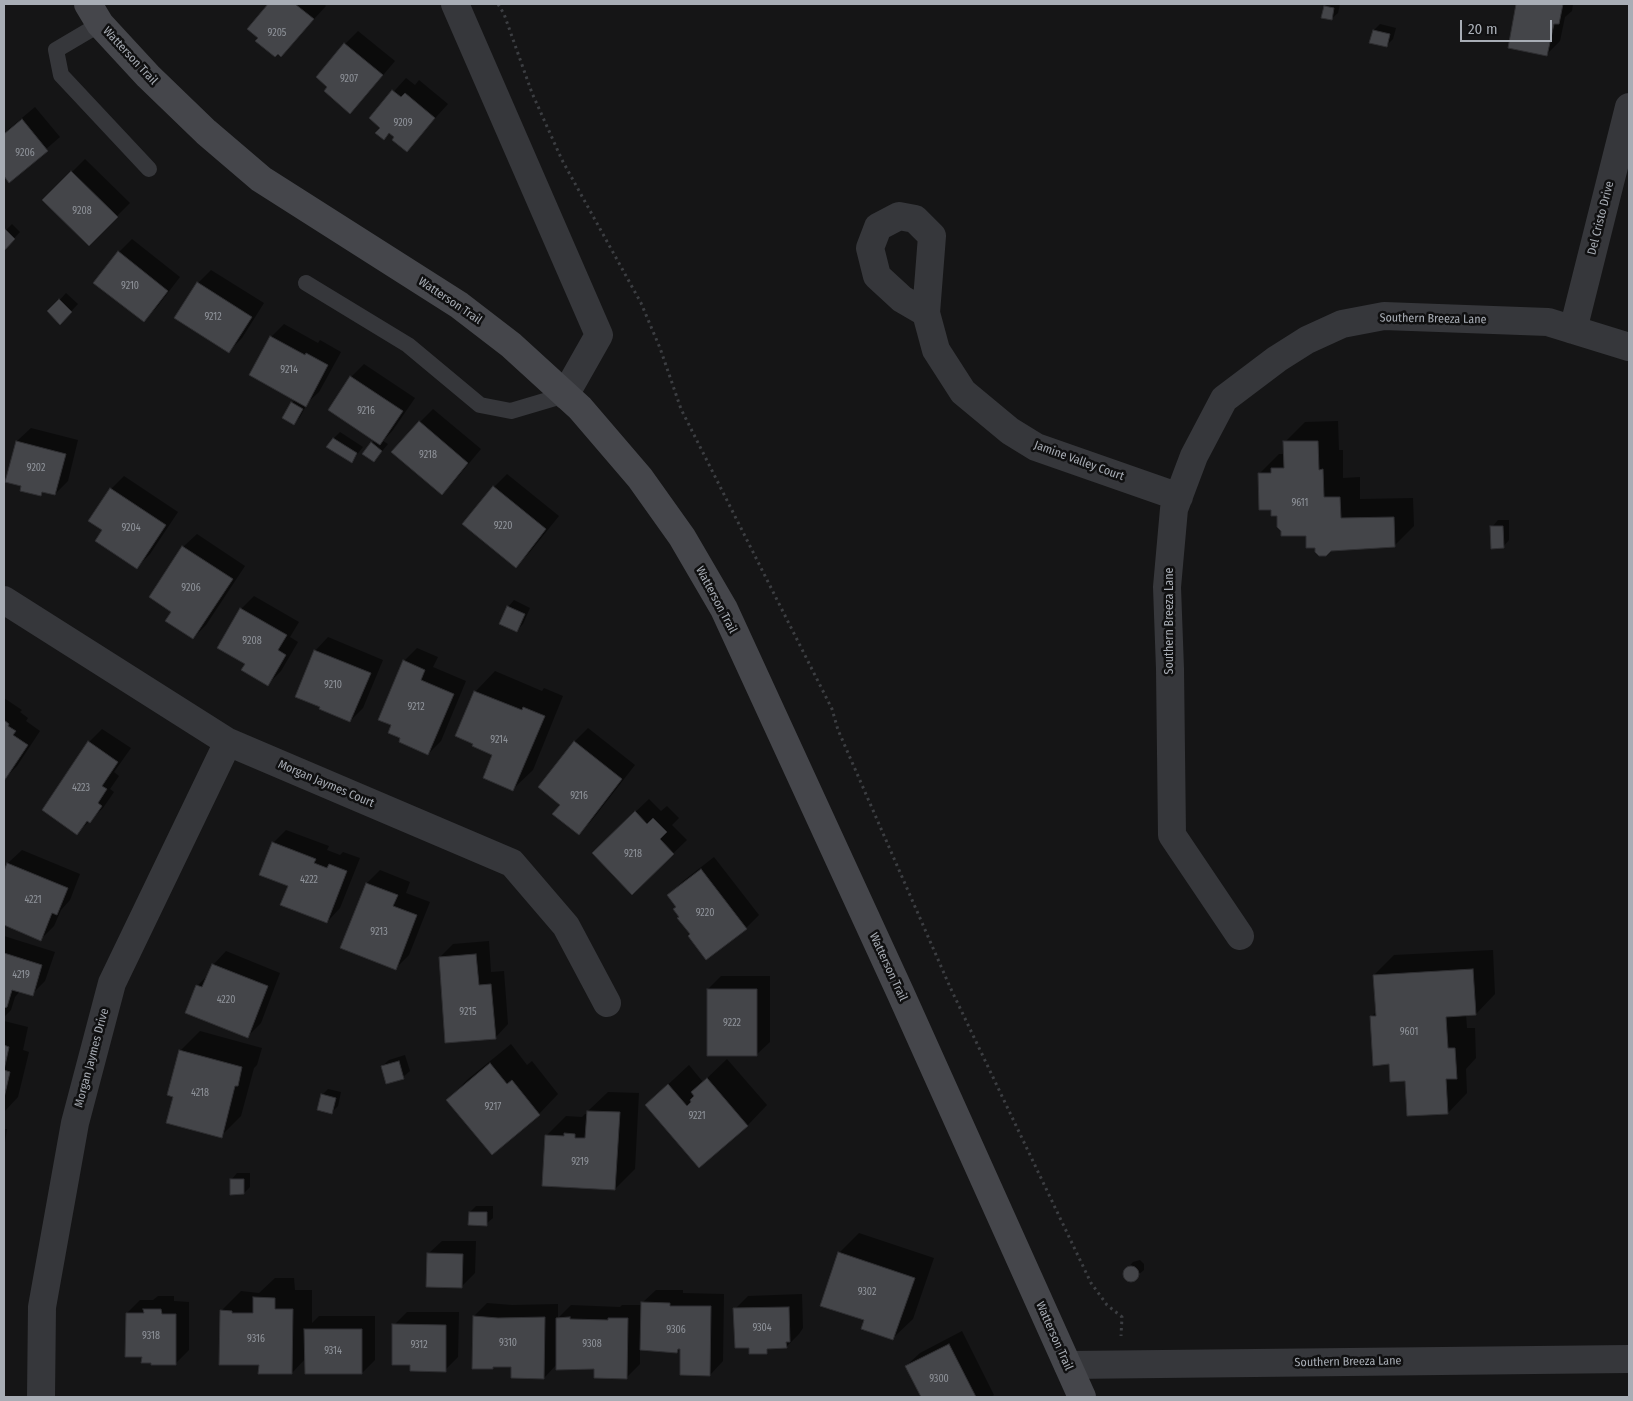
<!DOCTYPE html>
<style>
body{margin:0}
#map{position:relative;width:1633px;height:1401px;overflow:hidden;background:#151516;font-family:"Fira Sans Condensed",sans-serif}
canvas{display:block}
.frame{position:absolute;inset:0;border:5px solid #a8adb5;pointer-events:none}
.scale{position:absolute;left:1460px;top:20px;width:92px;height:22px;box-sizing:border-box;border:2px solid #a8adb5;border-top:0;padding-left:6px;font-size:15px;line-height:18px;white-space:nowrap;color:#a8adb5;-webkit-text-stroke:4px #101011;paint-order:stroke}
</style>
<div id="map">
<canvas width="1633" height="1401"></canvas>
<div class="frame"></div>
<div class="scale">20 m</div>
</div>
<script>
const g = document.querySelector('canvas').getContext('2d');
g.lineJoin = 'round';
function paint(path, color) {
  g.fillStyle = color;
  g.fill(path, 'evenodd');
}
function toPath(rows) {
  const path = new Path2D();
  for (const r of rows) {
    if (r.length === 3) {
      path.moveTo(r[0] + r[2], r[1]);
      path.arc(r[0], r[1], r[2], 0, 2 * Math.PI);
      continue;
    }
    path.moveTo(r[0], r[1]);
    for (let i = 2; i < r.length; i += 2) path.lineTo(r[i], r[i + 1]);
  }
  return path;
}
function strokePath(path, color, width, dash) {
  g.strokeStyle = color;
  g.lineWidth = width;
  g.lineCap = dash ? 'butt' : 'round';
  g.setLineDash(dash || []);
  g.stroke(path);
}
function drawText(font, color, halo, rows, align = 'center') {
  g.font = font + ' "Fira Sans Condensed",sans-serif';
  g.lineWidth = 5;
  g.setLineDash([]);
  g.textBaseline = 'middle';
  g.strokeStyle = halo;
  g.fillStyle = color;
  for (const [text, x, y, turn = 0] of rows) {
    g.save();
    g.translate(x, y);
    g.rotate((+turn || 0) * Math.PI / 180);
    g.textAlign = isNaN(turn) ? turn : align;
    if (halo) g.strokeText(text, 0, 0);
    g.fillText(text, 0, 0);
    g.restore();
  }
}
paint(toPath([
 [270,4,324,4,326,6,281,55,249,29],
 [1328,4,1340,4,1338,13,1331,19,1325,7],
 [1518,4,1573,4,1572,11,1565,17,1560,41,1547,54,1509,47],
 [1380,24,1396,28,1393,39,1386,46,1374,30],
 [358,31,395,61,363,99,350,112,345,44],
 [406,78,415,85,419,80,448,104,406,150,390,132,384,139,381,128,370,118],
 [35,107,60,137,9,181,4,175,4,133],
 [85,159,130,203,89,244,44,200],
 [12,224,20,232,4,249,4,232],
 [132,239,180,277,157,307,144,320,119,252],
 [211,270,264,303,242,338,229,351,198,283],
 [66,293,78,304,60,323,49,312],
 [284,324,318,343,320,340,341,352,319,392,308,402,300,417,294,423,292,403,295,400,271,337],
 [364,364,415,398,393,430,383,441,388,444,374,461,372,443,375,440,351,377],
 [433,409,481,449,455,480,442,493,420,422],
 [1338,421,1339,450,1343,450,1343,478,1360,477,1360,499,1413,498,1414,526,1394,546,1316,547,1307,535,1272,509,1259,474,1279,454,1285,454,1285,442,1305,422],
 [31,428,78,440,68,481,55,494,44,491,40,495,22,485,17,441],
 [340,432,363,447,352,461,333,439],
 [507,474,559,516,529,553,516,566,494,487],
 [124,476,178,512,150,554,137,567,104,530,111,489],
 [1498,520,1509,520,1509,540,1503,547,1492,527],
 [197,534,245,566,206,625,193,638,173,611,151,596,183,547],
 [254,596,299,622,290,637,298,642,281,671,268,684,247,664,241,609],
 [514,600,530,608,523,624,517,630,508,607],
 [328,637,383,660,363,708,350,721,315,651],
 [417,648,438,657,433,667,466,681,441,741,428,754,393,724,404,661],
 [495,671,542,691,544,688,563,696,533,770,513,789,494,754,475,743,457,736,476,691],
 [4,698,22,710,20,712,28,718,26,721,40,731,17,766,4,779],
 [588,728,635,765,592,820,579,833,562,804,574,742],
 [102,729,131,748,114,772,119,776,110,789,114,792,103,808,77,833,89,742],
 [649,799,661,811,667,806,679,818,672,825,687,840,632,893,606,840],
 [286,830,329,846,327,850,340,855,343,852,360,858,340,908,327,922,289,885,273,843],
 [22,850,80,874,70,900,61,910,54,926,41,939,4,924,4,875,8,863],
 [714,857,759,915,746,928,681,916,677,906,669,895,682,882],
 [380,870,410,882,406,893,430,902,409,955,396,968,342,947,367,883],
 [4,936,55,952,45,981,32,994,20,991,15,997,11,1010,4,1017],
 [489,941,491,972,504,971,508,1024,495,1038,440,957,453,944],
 [1493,950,1495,994,1476,1014,1466,1014,1467,1028,1475,1028,1476,1058,1466,1069,1467,1093,1448,1113,1406,1079,1390,1063,1371,1017,1377,1011,1374,975,1394,955],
 [226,951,280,973,261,1023,248,1036,197,986,209,974,213,965],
 [721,976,770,976,770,1042,756,1055,708,989],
 [4,1021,28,1027,23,1050,29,1052,18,1097,4,1112],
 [200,1031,262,1048,257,1065,254,1068,241,1116,221,1136,175,1096,180,1051],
 [511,1044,527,1065,532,1061,558,1094,539,1114,448,1100,467,1080],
 [405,1055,410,1071,403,1077,382,1066,389,1060],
 [727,1059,767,1105,748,1125,700,1166,646,1105,689,1065,703,1082],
 [328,1089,341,1092,338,1106,332,1112,322,1095],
 [608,1092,639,1093,635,1169,615,1189,546,1136,566,1116,582,1117,585,1114,588,1114,588,1111],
 [4,1129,7,1129,4,1149],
 [237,1173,250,1173,250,1187,244,1193,231,1180],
 [476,1206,493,1206,493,1218,486,1224,470,1212],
 [859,1233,934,1258,913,1319,893,1338,866,1319,839,1253],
 [442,1241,476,1241,475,1273,462,1286,428,1254],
 [1140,1260,1144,1264,1144,1270,1132,1280,1126,1276,1127,1269,1133,1262],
 [275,1278,294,1278,295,1290,312,1290,312,1323,319,1316,375,1316,375,1360,362,1373,306,1358,292,1373,260,1364,221,1311,241,1291,259,1293],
 [656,1290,683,1290,683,1293,724,1294,723,1361,710,1375,681,1348,677,1352,640,1349,640,1364,627,1377,595,1368,557,1364,544,1378,512,1366,495,1366,493,1368,474,1316,487,1303,512,1305,558,1304,558,1318,571,1305,620,1307,622,1305,642,1305,642,1303],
 [802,1294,803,1328,799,1334,786,1347,771,1347,766,1352,750,1347,735,1309,748,1296],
 [158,1296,174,1296,174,1301,189,1302,189,1350,175,1364,143,1356,127,1313,140,1300,153,1300],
 [407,1312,459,1312,458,1357,445,1370,411,1364,394,1325],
 [962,1331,994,1395,991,1397,922,1397,906,1366,920,1353]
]), '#0007');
const building = toPath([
 [268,4,295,4,314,19,281,57,278,54,275,57,255,41,258,38,247,29,268,4],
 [1516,4,1563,4,1559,24,1554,24,1547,56,1508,48,1516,4],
 [1324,6,1334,8,1332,20,1321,18,1324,6],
 [1373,30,1390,34,1387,47,1369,43,1373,30],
 [344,43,383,75,350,114,324,91,327,87,316,77,344,43],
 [392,90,401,97,405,93,435,118,407,152,392,140,394,137,389,133,384,140,375,133,380,128,369,118,392,90],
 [22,119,48,151,9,183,4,176,4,134,22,119],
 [71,171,118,217,89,246,42,200,71,171],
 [5,229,15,239,4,251,4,230,5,229],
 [118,251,168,291,144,322,93,283,118,251],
 [197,282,252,317,229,353,174,318,197,282],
 [59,299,72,312,60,325,47,311,59,299],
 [270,336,305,355,306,353,328,365,306,407,249,375,270,336],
 [350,376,403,411,380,445,328,410,350,376],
 [291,402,303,409,294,425,282,418,291,402],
 [419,421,468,463,442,495,391,452,419,421],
 [333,438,357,453,352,463,326,447,333,438],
 [16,441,66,454,55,495,42,492,41,496,20,491,21,486,5,482,16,441],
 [1283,441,1318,441,1319,470,1323,469,1324,497,1340,497,1341,518,1394,517,1395,547,1331,551,1326,556,1319,556,1315,552,1315,548,1306,548,1306,536,1281,536,1281,531,1277,527,1277,516,1271,516,1271,510,1259,510,1258,473,1271,473,1271,468,1284,468,1283,441],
 [371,442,382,451,374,462,362,454,371,442],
 [493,486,546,529,516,568,462,524,493,486],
 [110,488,166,525,137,569,95,541,102,530,88,521,110,488],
 [1490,526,1503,526,1504,548,1491,549,1490,526],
 [182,546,233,579,193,639,165,621,171,612,149,597,182,546],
 [507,606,525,614,517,632,499,624,507,606],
 [240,608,287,635,278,650,286,655,268,686,241,670,245,664,217,648,240,608],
 [314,650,371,673,350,722,319,709,320,707,295,697,314,650],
 [403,660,425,670,421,680,454,694,428,755,399,742,400,738,388,733,391,725,378,720,403,660],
 [474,691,522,710,523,707,545,716,513,791,483,778,492,755,472,746,473,744,455,736,474,691],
 [4,720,9,724,8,726,16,731,13,735,28,745,4,781,4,720],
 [88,741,118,762,102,786,107,789,98,803,102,806,90,823,87,821,77,835,42,810,88,741],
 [574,741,622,779,579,835,552,814,560,805,538,787,574,741],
 [635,811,647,824,653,818,667,832,660,839,674,854,632,895,592,853,635,811],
 [272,842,316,859,314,863,327,868,329,864,347,871,327,923,280,905,288,886,259,875,272,842],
 [7,863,68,888,57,915,52,913,41,941,4,925,4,871,7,863],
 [701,869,747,929,706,960,688,936,690,934,677,918,679,917,673,909,676,907,667,895,701,869],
 [366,883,398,895,393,906,417,915,396,970,340,948,366,883],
 [4,953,42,965,33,996,12,990,7,1007,4,1008,4,953],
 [476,954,479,985,491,984,496,1039,445,1043,439,957,476,954],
 [212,964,268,986,248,1038,185,1013,196,985,202,987,212,964],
 [1473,969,1476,1015,1446,1017,1448,1048,1455,1048,1457,1079,1446,1079,1448,1114,1407,1116,1405,1081,1390,1082,1389,1064,1373,1066,1370,1016,1376,1016,1373,975,1473,969],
 [707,989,757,989,757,1056,707,1056,707,989],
 [4,1045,9,1047,4,1070,10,1072,4,1098,4,1045],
 [179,1050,242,1067,238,1086,235,1086,222,1138,166,1123,173,1097,167,1095,179,1050],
 [399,1061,404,1079,386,1084,381,1066,399,1061],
 [490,1063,507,1084,512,1080,540,1115,492,1155,446,1100,490,1063],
 [707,1078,748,1126,699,1168,645,1105,668,1084,687,1106,691,1102,690,1100,694,1096,691,1092,707,1078],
 [321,1094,336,1098,332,1114,317,1110,321,1094],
 [587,1111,620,1112,615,1190,542,1186,545,1135,564,1136,564,1133,575,1134,575,1138,585,1138,587,1111],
 [230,1179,244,1179,244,1194,230,1195,230,1179],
 [469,1212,487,1212,487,1226,468,1225,469,1212],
 [838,1252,915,1278,893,1340,861,1329,864,1320,820,1306,838,1252],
 [427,1253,463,1254,462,1288,426,1287,427,1253],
 [1131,1274,8],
 [253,1297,275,1298,275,1309,293,1309,292,1374,258,1374,259,1365,219,1365,220,1310,232,1311,232,1313,253,1313,253,1297],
 [641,1302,670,1303,670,1306,711,1306,710,1376,680,1375,680,1349,678,1349,677,1353,640,1350,641,1302],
 [789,1307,790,1342,786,1342,787,1348,767,1349,767,1354,749,1354,749,1348,735,1348,733,1308,789,1307],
 [143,1309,161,1309,162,1314,176,1314,176,1365,151,1365,151,1363,141,1363,142,1357,125,1357,126,1313,144,1313,143,1309],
 [473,1316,498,1318,545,1317,544,1379,511,1378,511,1367,493,1367,493,1369,472,1369,473,1316],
 [570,1317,570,1319,608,1320,608,1318,628,1318,627,1379,594,1378,594,1369,556,1370,556,1318,570,1317],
 [392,1324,446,1325,446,1372,410,1371,410,1365,392,1365,392,1324],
 [304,1329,362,1329,362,1374,305,1374,304,1329],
 [949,1344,976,1397,921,1397,905,1366,949,1344]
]);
paint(building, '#444549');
strokePath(building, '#2f2f32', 1);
strokePath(toPath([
 [498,4,504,14,532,93,562,160,641,303,660,348,681,409,832,709,838,730,950,987,1091,1283,1107,1305,1122,1317,1121,1336]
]), '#3c3e42', 3, [2.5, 4]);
strokePath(toPath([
 [100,24,56,50,61,75,149,169],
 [306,283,408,345,480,405,511,411,565,395]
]), '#36373b', 16);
strokePath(toPath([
 [455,4,599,335,565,395],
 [926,313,902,299,877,276,870,248,878,227,899,216,915,219,932,236,926,313,936,350,963,392,1010,431,1036,447,1179,497],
 [1573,330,1629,107],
 [4,600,228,742,512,863,566,926,607,1003],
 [1240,936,1172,835,1170,669,1167,587,1174,509,1194,456,1224,399,1277,359,1307,340,1342,324,1384,316,1548,322,1629,347],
 [1068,1365,1629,1359],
 [41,1397,42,1307,75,1123,112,983,228,742]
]), '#36373b', 28);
strokePath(toPath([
 [88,4,100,24,148,76,206,132,261,179,459,305,511,345,580,408,640,478,682,537,724,609,900,992,1082,1397]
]), '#45464b', 28);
drawText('10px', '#8f939a', null, [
 ["9205",277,33],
 ["9207",349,79],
 ["9209",403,123],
 ["9206",25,153],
 ["9208",82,211],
 ["9210",130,286],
 ["9212",213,317],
 ["9214",289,370],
 ["9216",366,411],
 ["9218",428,455],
 ["9202",36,468],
 ["9611",1300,503],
 ["9220",503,526],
 ["9204",131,528],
 ["9206",191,588],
 ["9208",252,641],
 ["9210",333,685],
 ["9212",416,707],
 ["9214",499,740],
 ["4223",81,788],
 ["9216",579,796],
 ["9218",633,854],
 ["4222",309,880],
 ["4221",33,900],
 ["9220",705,913],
 ["9213",379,932],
 ["4219",21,975],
 ["4220",226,1000],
 ["9215",468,1012],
 ["9222",732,1023],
 ["9601",1409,1032],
 ["4218",200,1093],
 ["9217",493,1107],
 ["9221",697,1116],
 ["9219",580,1162],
 ["9302",867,1292],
 ["9304",762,1328],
 ["9306",676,1330],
 ["9318",151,1336],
 ["9316",256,1339],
 ["9310",508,1343],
 ["9308",592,1344],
 ["9312",419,1345],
 ["9314",333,1351],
 ["9300",939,1379]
]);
drawText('12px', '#a8adb5', '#101011', [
 ["Watterson Trail",130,56,47],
 ["Del Cristo Drive",1601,218,-76],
 ["Watterson Trail",450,301,34],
 ["Southern Breeza Lane",1433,319,1],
 ["Jamine Valley Court",1079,461,20],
 ["Watterson Trail",716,600,62],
 ["Southern Breeza Lane",1170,621,-90],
 ["Morgan Jaymes Court",326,784,23],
 ["Watterson Trail",888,967,65],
 ["Morgan Jaymes Drive",92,1058,-75],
 ["Watterson Trail",1054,1336,66],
 ["Southern Breeza Lane",1348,1362,-1]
]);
</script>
